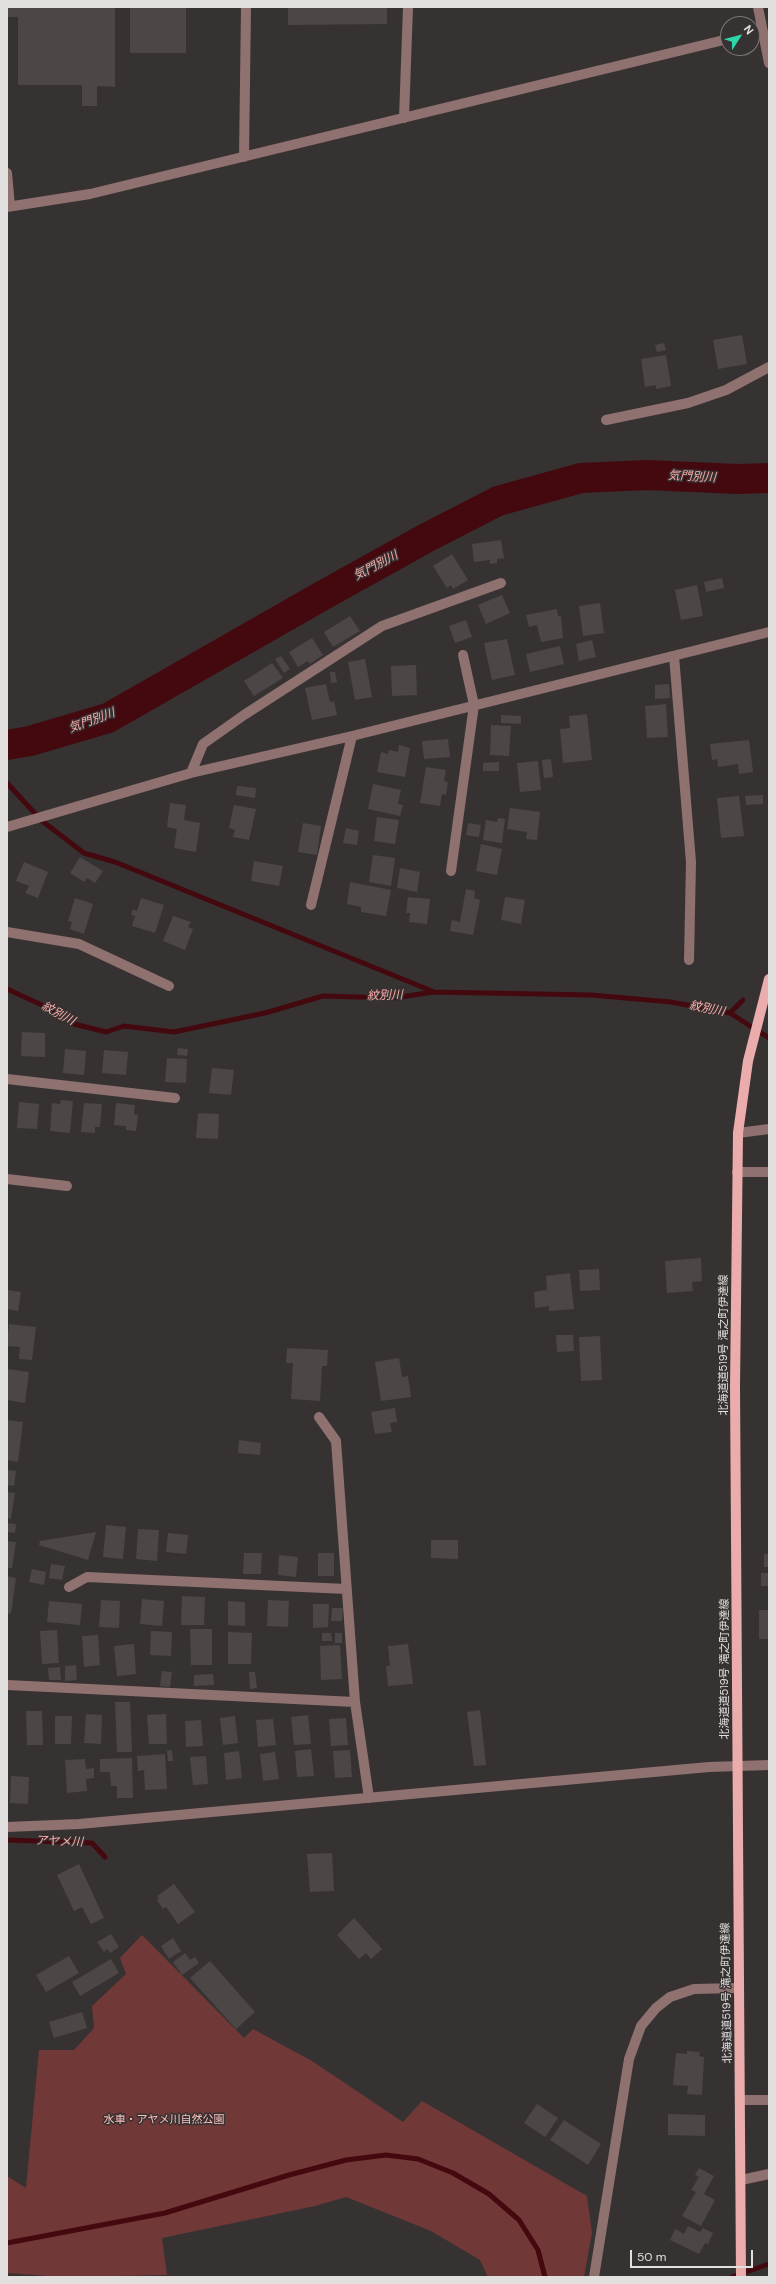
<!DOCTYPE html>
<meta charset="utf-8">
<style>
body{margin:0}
#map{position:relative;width:776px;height:2284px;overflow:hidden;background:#373232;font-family:"DM Sans",sans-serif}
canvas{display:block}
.frame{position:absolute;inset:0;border:8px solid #e2dfdf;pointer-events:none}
.north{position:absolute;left:720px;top:16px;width:40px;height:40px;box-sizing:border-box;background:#373232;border:1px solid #7b7777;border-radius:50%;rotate:54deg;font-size:11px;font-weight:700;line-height:16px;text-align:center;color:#e2dfdf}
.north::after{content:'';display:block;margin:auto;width:14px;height:18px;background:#2dd5ab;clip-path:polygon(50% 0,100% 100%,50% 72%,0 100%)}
.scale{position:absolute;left:630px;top:2250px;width:123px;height:18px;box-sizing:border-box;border:2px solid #e2dfdf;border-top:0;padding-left:5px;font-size:12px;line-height:14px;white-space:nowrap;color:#e2dfdf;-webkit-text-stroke:3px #373232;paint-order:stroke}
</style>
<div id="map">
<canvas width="776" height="2284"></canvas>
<div class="frame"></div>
<div class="north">N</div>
<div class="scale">50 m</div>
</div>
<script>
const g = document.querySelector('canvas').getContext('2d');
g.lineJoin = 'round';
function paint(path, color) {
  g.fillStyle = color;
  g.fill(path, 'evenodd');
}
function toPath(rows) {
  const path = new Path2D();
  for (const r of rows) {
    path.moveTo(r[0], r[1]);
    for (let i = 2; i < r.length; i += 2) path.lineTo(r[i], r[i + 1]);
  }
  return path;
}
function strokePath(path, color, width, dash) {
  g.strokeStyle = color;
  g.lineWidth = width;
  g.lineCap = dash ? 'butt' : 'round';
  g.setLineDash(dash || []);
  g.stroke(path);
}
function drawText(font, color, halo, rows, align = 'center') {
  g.font = font + ' "DM Sans","Noto Sans JP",sans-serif';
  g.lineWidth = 3;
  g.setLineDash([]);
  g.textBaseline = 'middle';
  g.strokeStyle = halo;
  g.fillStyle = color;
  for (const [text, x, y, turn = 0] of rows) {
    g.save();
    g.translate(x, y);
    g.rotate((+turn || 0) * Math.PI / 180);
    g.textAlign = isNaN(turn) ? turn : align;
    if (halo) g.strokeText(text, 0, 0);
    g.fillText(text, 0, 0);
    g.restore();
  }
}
paint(toPath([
 [142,1935,244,2038,253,2029,312,2061,403,2122,422,2101,587,2196,592,2233,584,2277,488,2277,480,2260,431,2231,346,2197,315,2206,162,2238,167,2275,62,2277,7,2273,7,2176,26,2188,39,2050,74,2050,94,2028,92,2006,126,1974,120,1958]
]), '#713838');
strokePath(toPath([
 [7,783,42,821,84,853,115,862,432,991],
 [7,989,55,1011,74,1024,106,1032,124,1026,174,1032,265,1013,323,996,394,998,433,992,591,995,671,1002,730,1013,769,1038],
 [730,1013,743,1000],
 [7,1840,92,1843,105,1857],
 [7,2243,165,2213,289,2175,346,2160,386,2155,418,2159,453,2173,489,2194,519,2220,538,2250,545,2277],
 [732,2277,769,2264]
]), '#43090f', 5);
strokePath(toPath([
 [7,745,30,741,108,718,320,597,426,538,498,501,581,478,647,475,738,479,769,478]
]), '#43090f', 30);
paint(toPath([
 [7,7,115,7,115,87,97,86,97,106,82,106,82,85,18,85,18,17,7,17],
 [130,7,186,7,186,53,130,53],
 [288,7,387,7,387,24,288,25],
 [742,335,747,364,718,369,713,340],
 [664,343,666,350,657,352,655,345],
 [666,355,671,386,656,389,656,385,645,387,641,359],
 [501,540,504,558,497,559,497,563,490,564,490,560,474,562,472,544],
 [452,554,468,580,453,589,451,585,447,588,433,566],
 [722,578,724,588,706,592,704,582],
 [697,585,703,616,681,620,675,590],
 [502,595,510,613,486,624,478,605],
 [600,603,604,633,583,636,579,606],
 [557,609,558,616,561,616,563,638,541,642,537,625,529,627,526,615],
 [350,616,360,631,333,647,324,632],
 [466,620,472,637,455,643,449,626],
 [312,638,323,655,310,664,308,661,298,667,289,652],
 [507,639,515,675,492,680,484,643],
 [592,640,596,657,579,661,576,644],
 [560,646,564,664,530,672,526,654],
 [281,656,290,669,284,673,275,659],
 [365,659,372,697,355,700,348,662],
 [272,663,283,678,254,696,244,681],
 [416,665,417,695,392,696,391,666],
 [330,672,335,672,337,682,331,683],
 [326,684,330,702,334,701,337,715,312,720,305,688],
 [669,684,670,698,655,699,655,685],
 [666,704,668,737,647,738,645,706],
 [587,714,592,760,563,763,560,729,570,728,569,716],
 [501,715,521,716,521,724,501,723],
 [491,725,511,726,509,756,490,755],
 [448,739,450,757,424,759,422,741],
 [749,740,753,772,739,774,738,764,718,767,717,759,712,760,710,744],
 [399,745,410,748,405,777,377,772,381,752,388,754,389,750,398,752],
 [551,759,553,777,544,778,542,760],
 [538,761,541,790,520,792,517,763],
 [499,762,499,771,483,771,483,763],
 [426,767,446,770,444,781,448,782,446,795,442,794,440,806,420,803],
 [373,784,401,790,398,804,403,805,400,816,368,809],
 [237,786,256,788,255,798,236,795],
 [763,795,763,804,746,805,745,796],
 [739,796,744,836,721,838,717,798],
 [170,803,186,805,184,820,200,823,196,852,174,848,177,829,167,827],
 [234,805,256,809,249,840,233,837,235,830,229,828],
 [510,808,540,812,537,840,526,839,527,832,507,829],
 [377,817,399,820,395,844,374,841],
 [498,818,505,819,502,843,483,840,486,820,497,822],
 [303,823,321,826,317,855,298,852],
 [468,823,481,825,479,837,466,835],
 [346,828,359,831,357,845,343,843],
 [481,844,502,849,497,875,476,871],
 [373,855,395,858,391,886,369,882],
 [80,857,103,871,95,883,87,878,84,882,70,873],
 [254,861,283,866,279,886,251,881],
 [24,862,48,872,38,898,25,893,29,886,16,881],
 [400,868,420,872,417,892,397,888],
 [350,882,391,890,386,916,361,912,361,907,347,904],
 [466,889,475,891,474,898,480,900,473,935,450,931,452,920,460,922],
 [408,897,430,899,427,924,409,922,410,913,406,913],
 [505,897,525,900,521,924,501,920],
 [75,898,93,904,84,934,70,929,72,922,68,921],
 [141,898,164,905,155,933,132,926,135,916,131,915,133,909,137,911],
 [173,916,191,922,188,927,193,929,185,950,163,941],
 [22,1032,45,1033,45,1057,21,1056],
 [178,1048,188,1049,187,1056,177,1055],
 [65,1049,86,1051,84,1075,63,1073],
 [104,1050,128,1052,126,1075,102,1073],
 [167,1058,187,1059,186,1083,165,1082],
 [212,1068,234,1070,231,1095,209,1093],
 [61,1100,73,1101,70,1133,50,1131,52,1103,60,1104],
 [19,1102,39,1104,37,1129,17,1128],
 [84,1103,102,1104,100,1127,95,1127,95,1133,81,1132],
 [116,1103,135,1105,134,1114,138,1115,136,1131,126,1130,126,1126,114,1125],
 [198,1113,219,1114,218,1139,196,1138],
 [701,1258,702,1281,692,1282,693,1291,667,1293,665,1261],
 [599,1269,600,1290,580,1291,579,1270],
 [570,1273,574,1309,549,1311,549,1306,535,1308,534,1292,547,1290,546,1276],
 [7,1290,21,1292,18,1311,7,1309],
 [9,1324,36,1327,32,1360,19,1359,20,1347,7,1346],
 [556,1335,573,1335,574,1351,557,1352],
 [600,1336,602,1380,581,1381,579,1337],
 [287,1348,328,1350,327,1366,322,1366,320,1401,291,1399,293,1363,286,1363],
 [399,1358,402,1377,408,1376,411,1397,381,1401,375,1362],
 [7,1369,29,1372,25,1403,7,1400],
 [395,1408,397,1422,390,1423,392,1432,375,1434,371,1412],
 [7,1420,23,1422,18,1462,7,1460],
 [239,1440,261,1443,260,1455,238,1453],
 [7,1470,16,1471,14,1486,7,1485],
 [7,1492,15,1493,11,1519,7,1518],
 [7,1523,16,1524,15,1533,7,1532],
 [106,1525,126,1527,123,1559,103,1557],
 [138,1529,159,1530,157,1561,136,1559],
 [96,1532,88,1560,39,1545,40,1541],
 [168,1533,188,1535,186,1554,166,1552],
 [431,1540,458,1540,458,1559,431,1558],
 [7,1541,16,1542,12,1568,7,1568],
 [244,1553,262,1553,261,1574,243,1574],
 [318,1553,334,1553,334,1576,318,1576],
 [764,1554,769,1554,769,1567,764,1567],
 [279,1555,298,1557,296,1577,278,1575],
 [51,1564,65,1566,62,1580,49,1578],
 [32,1569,46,1572,44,1585,29,1582],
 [761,1573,769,1573,769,1586,761,1586],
 [7,1576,16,1578,11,1614,7,1613],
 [182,1596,205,1597,204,1625,181,1625],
 [142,1599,164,1601,162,1626,140,1624],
 [101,1600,120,1601,119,1628,99,1627],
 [268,1600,289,1601,288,1627,267,1626],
 [49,1601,82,1604,80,1625,47,1622],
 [228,1601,245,1602,245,1626,228,1625],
 [313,1604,329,1604,328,1627,313,1628],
 [332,1608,343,1608,342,1621,331,1621],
 [759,1610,769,1610,769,1639,759,1639],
 [190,1629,212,1629,212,1665,191,1665],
 [57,1630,59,1663,42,1664,40,1631],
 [151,1631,172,1632,171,1656,150,1655],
 [228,1632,252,1633,251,1664,228,1664],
 [322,1633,331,1633,332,1641,322,1641],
 [335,1633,342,1633,342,1643,335,1643],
 [98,1635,100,1665,84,1667,82,1636],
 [134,1644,136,1674,117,1676,114,1646],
 [408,1644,413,1684,388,1686,386,1666,390,1666,388,1646],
 [340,1645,342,1679,321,1680,320,1646],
 [76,1665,77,1680,65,1681,65,1666],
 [60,1667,61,1680,49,1680,48,1668],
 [162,1671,172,1672,170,1687,160,1686],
 [249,1672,255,1672,257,1688,250,1689],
 [213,1674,214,1685,194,1686,194,1675],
 [115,1702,130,1702,132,1752,117,1752],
 [480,1710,486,1765,474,1766,467,1712],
 [26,1711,42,1711,43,1745,27,1745],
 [86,1714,102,1715,101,1744,84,1743],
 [166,1714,167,1744,149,1744,147,1715],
 [308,1715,311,1744,294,1745,291,1717],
 [55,1716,72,1716,71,1744,55,1744],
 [235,1716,238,1743,223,1745,220,1718],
 [346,1718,348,1745,331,1746,329,1719],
 [273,1719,276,1745,258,1747,256,1720],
 [201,1720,203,1746,186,1747,185,1721],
 [311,1749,314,1776,297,1777,295,1751],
 [172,1750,173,1761,168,1761,167,1751],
 [350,1750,352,1777,335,1778,333,1751],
 [239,1751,242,1778,226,1780,224,1753],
 [275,1752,279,1779,263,1781,260,1754],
 [165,1754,167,1789,145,1790,144,1770,138,1771,137,1756],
 [206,1756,208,1784,193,1785,190,1757],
 [132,1758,133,1798,117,1798,117,1786,111,1786,110,1772,100,1772,100,1759],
 [85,1759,86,1769,94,1768,94,1778,86,1779,87,1791,67,1793,65,1760],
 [11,1776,29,1777,28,1804,10,1803],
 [332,1853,334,1891,310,1892,307,1854],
 [79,1864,104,1918,91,1924,82,1907,74,1911,57,1875],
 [174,1884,195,1912,178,1924,166,1907,163,1909,157,1900,159,1898,157,1896],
 [354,1918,382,1949,371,1959,366,1953,359,1959,337,1935],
 [111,1934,119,1947,110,1953,107,1949,104,1952,97,1942],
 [173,1938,181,1951,169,1959,161,1946],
 [185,1953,190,1960,195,1957,199,1963,182,1975,173,1962],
 [69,1956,79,1973,46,1992,36,1975],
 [111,1959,119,1973,80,1996,72,1982],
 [210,1961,255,2012,236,2029,190,1978],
 [82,2012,87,2028,54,2038,49,2022],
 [687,2051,700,2052,699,2056,704,2057,702,2095,687,2094,688,2086,673,2085,676,2053,687,2054],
 [537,2104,558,2118,545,2137,524,2123],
 [668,2114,705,2115,705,2136,668,2135],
 [564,2120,601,2144,588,2165,550,2140],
 [699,2168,714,2176,704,2194,715,2200,701,2226,682,2216,696,2192,691,2190,699,2177,695,2175],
 [688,2226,700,2232,703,2228,713,2233,708,2244,705,2243,699,2254,670,2240,675,2229,684,2234]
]), '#4c4746');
strokePath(toPath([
 [758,7,769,63],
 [404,118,408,7],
 [244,157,246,7],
 [7,173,10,206],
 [7,207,90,194,728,39],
 [606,420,688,403,726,390,769,367],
 [674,656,691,862,689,960],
 [191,773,203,744,244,715,382,626,501,583],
 [7,827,191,773,352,736,769,632],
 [451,871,474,705,463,655],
 [311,905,352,736],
 [7,932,79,944,169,986],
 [7,1079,175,1098],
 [738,1133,769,1129],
 [737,1172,769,1172],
 [7,1179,67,1186],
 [319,1417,336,1441,355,1702,369,1798],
 [69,1587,87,1577,346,1589],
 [7,1685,355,1702],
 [7,1827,79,1824,709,1767,769,1765],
 [740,2100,769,2100],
 [741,2180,769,2174],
 [594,2277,629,2059,641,2026,656,2008,670,1997,694,1989,738,1988]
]), '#8f7170', 10);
strokePath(toPath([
 [741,2277,735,1387,738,1133,748,1061,769,979]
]), '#ebadab', 10);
drawText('11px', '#e2dfdf', '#373232', [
 ["北海道道519号 滝之町伊達線",724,1345,-90],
 ["北海道道519号 滝之町伊達線",725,1669,-90],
 ["北海道道519号 滝之町伊達線",727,1993,-91]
]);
drawText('11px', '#fdc0be', '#373232', [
 ["水車・アヤメ川自然公園",164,2120]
]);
drawText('italic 12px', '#faaba9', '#373232', [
 ["気門別川",692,477,3],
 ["気門別川",376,566,-28],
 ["気門別川",92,721,-20],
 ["紋別川",385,996,-2],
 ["紋別川",707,1009,11],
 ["紋別川",58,1014,28],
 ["アヤメ川",59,1842,2]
]);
</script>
